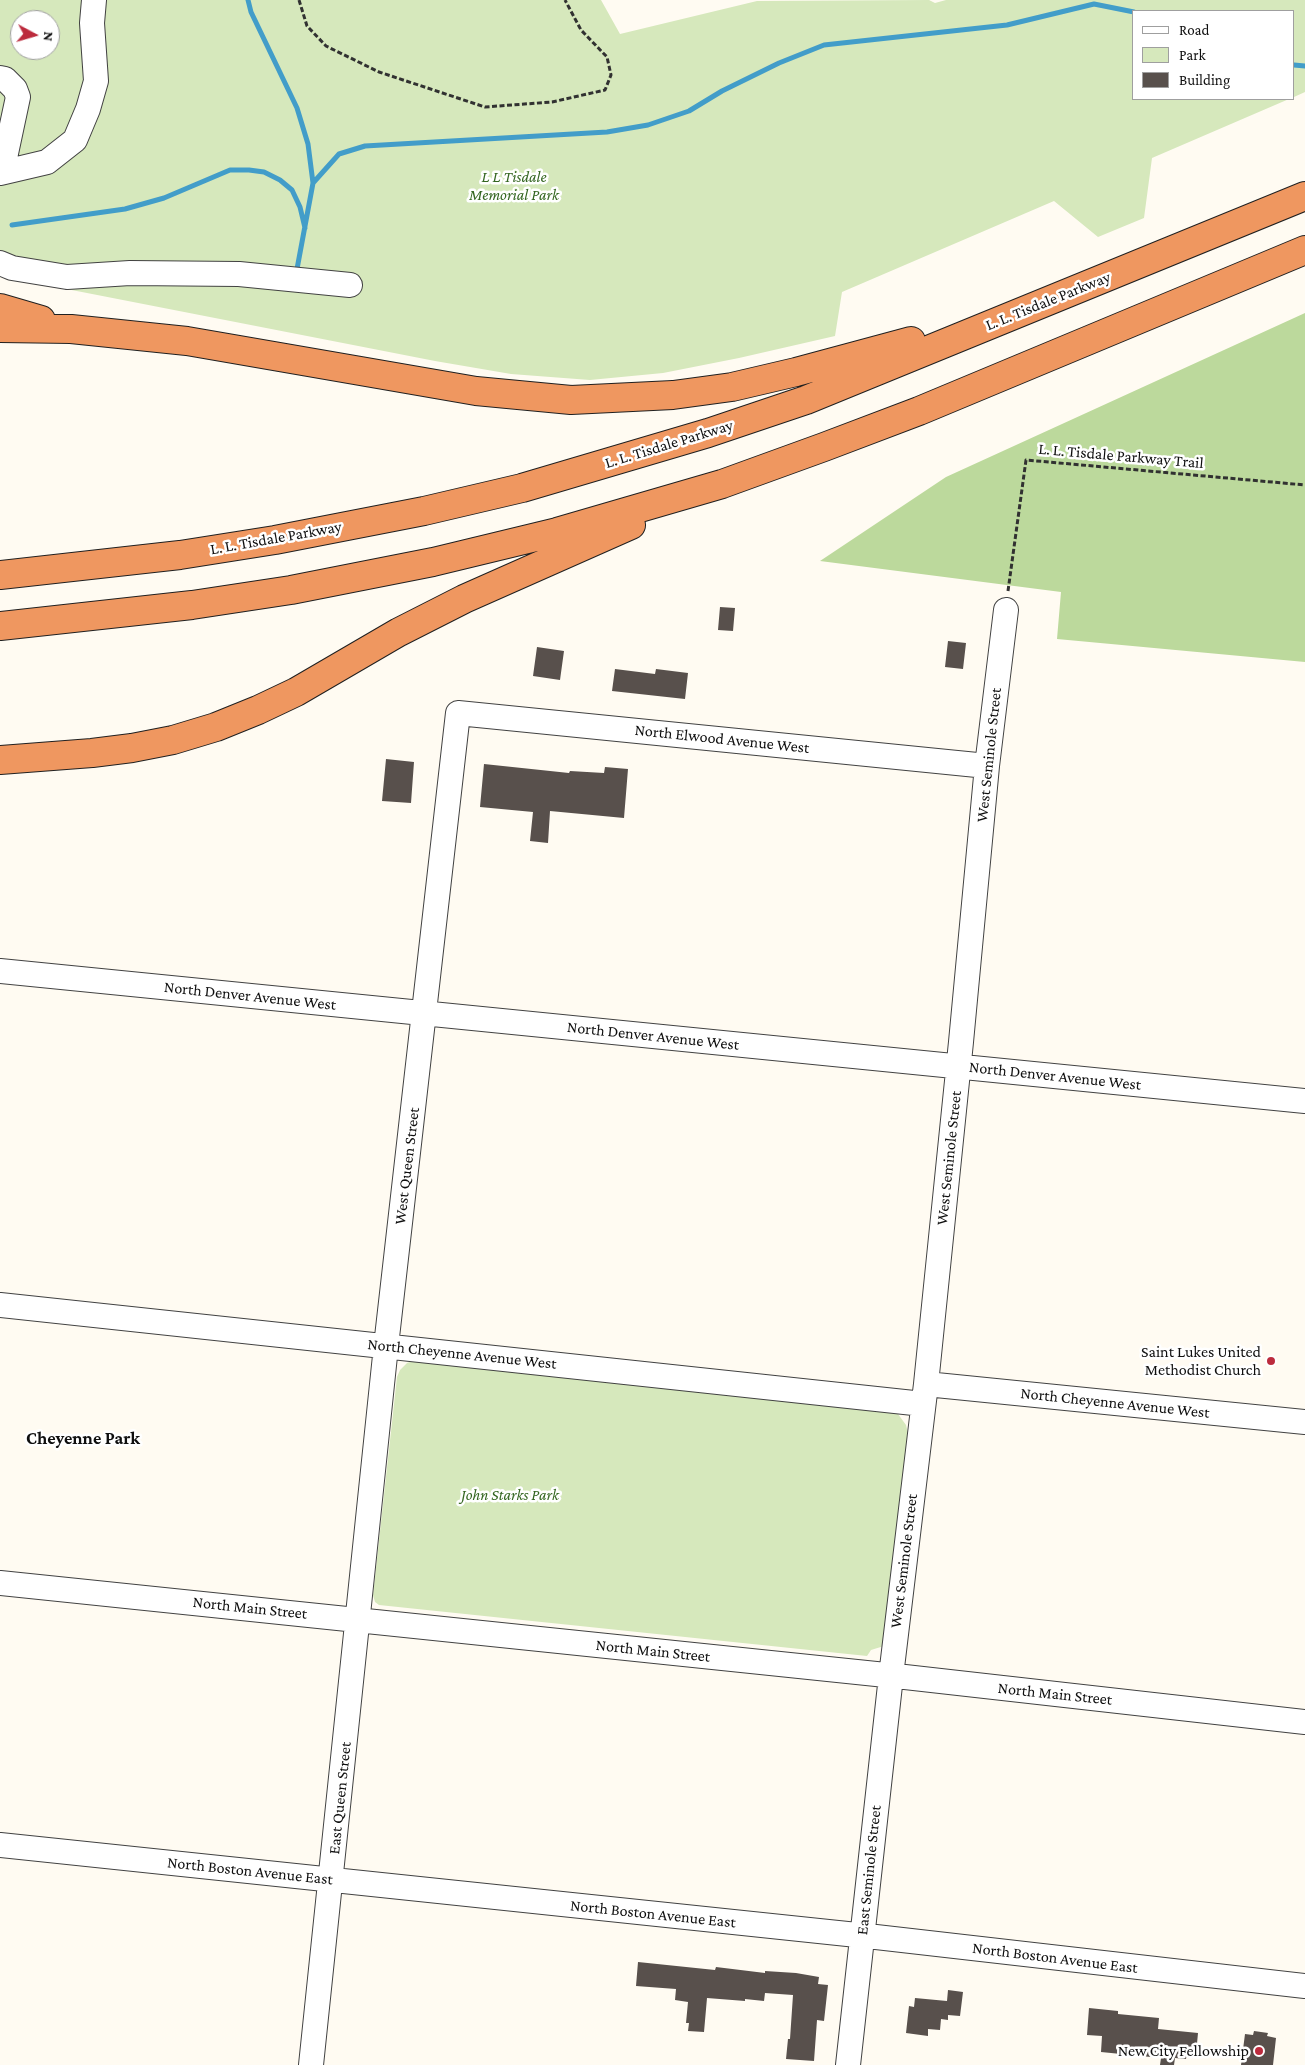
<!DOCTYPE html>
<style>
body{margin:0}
#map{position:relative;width:1305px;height:2065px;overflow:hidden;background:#fffbf2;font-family:"Crimson Pro",serif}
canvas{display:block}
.legend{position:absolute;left:1132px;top:10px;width:162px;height:90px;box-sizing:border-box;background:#fff;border:1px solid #9f9f9f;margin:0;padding:6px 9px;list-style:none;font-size:15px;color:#0f0f0f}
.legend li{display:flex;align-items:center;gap:10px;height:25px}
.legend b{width:25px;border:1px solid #9f9f9f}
.north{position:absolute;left:10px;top:10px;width:50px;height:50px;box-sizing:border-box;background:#fff;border:1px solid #9f9f9f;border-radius:50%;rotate:96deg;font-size:14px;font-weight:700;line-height:20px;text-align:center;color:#0f0f0f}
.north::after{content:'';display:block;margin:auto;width:18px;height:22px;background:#bc2b3d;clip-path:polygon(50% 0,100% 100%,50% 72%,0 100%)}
</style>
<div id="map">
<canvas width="1305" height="2065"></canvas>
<ul class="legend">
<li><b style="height:6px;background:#fff"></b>Road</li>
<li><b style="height:14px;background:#d6e8bc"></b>Park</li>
<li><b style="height:14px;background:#58504c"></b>Building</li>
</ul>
<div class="north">N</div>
</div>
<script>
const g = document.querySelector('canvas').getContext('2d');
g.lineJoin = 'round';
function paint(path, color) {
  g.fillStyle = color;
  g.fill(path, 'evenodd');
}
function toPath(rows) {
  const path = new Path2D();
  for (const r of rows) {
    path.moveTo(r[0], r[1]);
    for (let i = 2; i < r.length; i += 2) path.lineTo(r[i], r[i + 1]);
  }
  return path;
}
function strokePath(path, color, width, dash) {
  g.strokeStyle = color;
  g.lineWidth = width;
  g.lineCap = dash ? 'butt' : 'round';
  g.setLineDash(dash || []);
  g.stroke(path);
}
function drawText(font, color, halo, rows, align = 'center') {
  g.font = font + ' "Crimson Pro",serif';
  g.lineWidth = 5;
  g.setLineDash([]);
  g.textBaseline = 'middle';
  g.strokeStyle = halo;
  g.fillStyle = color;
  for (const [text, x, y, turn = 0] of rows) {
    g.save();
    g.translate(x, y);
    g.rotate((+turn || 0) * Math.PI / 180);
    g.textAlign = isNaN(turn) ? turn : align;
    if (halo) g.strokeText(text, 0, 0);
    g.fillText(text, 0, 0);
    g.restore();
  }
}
paint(toPath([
 [0,0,601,0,620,34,757,1,929,0,935,3,946,0,1305,0,1305,92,1294,97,1294,11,1134,11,1134,99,1289,99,1152,158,1144,218,1098,237,1054,201,842,292,835,336,739,358,663,373,590,380,511,374,435,361,0,276],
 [20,20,50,20,50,50,20,50],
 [415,1360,892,1411,898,1414,906,1425,908,1433,884,1646,871,1650,867,1656,379,1605,375,1602,373,1595,397,1377,400,1370,407,1363]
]), '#d6e8bc');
paint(toPath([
 [1305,313,1305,662,1057,639,1061,592,820,561,946,477]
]), '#bcd99c');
strokePath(toPath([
 [248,0,251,12,297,108,308,144,313,183,297,269],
 [1294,65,1305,66],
 [313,183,339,154,365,146,607,132,648,125,689,111,722,91,779,63,824,45,1007,25,1094,4,1134,12],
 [12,225,125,209,164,198,230,170,249,170,264,172,280,180,292,190,300,207,305,228]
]), '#429dc9', 5);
paint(toPath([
 [720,607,735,608,733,631,718,630],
 [948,641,966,643,963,669,945,667],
 [537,647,564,651,560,680,533,676],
 [615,669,655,674,656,669,688,673,685,699,612,691],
 [386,759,414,762,411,803,382,801],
 [484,764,569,773,570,771,604,773,605,767,628,769,624,818,550,811,548,843,530,841,533,812,480,807],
 [638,1962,715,1970,716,1967,765,1973,765,1971,796,1973,819,1977,818,1984,828,1985,824,2021,817,2020,814,2061,786,2059,788,2039,790,2039,793,1995,765,1993,764,2001,745,1999,745,2001,707,1998,704,2032,688,2031,689,2023,686,2023,688,2002,675,2000,676,1989,636,1986],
 [948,1990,963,1992,960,2016,948,2015,948,2020,941,2019,940,2030,928,2029,928,2036,906,2033,909,2006,914,2007,915,1998,947,2001],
 [1089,2008,1118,2011,1118,2014,1159,2018,1158,2029,1198,2033,1196,2054,1187,2053,1186,2059,1175,2058,1174,2065,1160,2065,1161,2058,1101,2052,1102,2036,1087,2035],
 [1254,2031,1268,2033,1267,2036,1276,2038,1273,2065,1241,2065,1245,2034,1253,2035]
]), '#58504c');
const minor = toPath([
 [0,78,5,79,15,89,18,97,2,172,0,170],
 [0,173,47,162,75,140,88,109,96,81,92,23,94,0],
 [0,263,12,268,67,277,130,273,239,274,350,285],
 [0,971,1305,1101],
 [0,1305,923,1404],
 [926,1384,1305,1422],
 [0,1583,905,1677,1305,1722],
 [0,1845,876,1937,1305,1986],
 [311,2065,386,1346,458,713,987,766],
 [848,2065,891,1676,926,1384,961,1042,987,766,1006,610]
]);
const highway = toPath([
 [0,308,41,320],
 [0,328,71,329,187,341,476,391,571,400,673,395,732,387,796,372,911,341],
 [0,575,180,555,275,540,424,511,522,488,708,433,806,400,1305,196],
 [0,626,192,605,291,590,433,562,557,532,722,484,824,447,919,411,1305,250],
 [0,760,92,753,132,748,173,740,216,727,258,710,296,692,399,632,464,599,631,525]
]);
strokePath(minor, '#424242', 26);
strokePath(highway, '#202020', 30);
strokePath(toPath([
 [299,0,307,26,326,46,379,72,485,107,552,102,605,90,611,75,607,57,581,30,565,0],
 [1008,591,1026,460,1305,485]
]), '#313131', 3, [5, 2.5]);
strokePath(minor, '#fff', 24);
strokePath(highway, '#ef9760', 28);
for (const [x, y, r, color] of [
 [1271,1361,5,"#bc2b3d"],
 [1259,2051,5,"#bc2b3d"]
]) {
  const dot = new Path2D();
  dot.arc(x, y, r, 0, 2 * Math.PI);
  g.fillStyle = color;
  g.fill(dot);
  strokePath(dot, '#fff', 2);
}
drawText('italic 16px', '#346621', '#fff', [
 ["L L Tisdale",514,177],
 ["Memorial Park",514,195],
 ["John Starks Park",510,1495]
]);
drawText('16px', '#0f0f0f', '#fff', [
 ["L. L. Tisdale Parkway",1048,301,-22],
 ["L. L. Tisdale Parkway",669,444,-17],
 ["L. L. Tisdale Parkway Trail",1121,456,5],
 ["L. L. Tisdale Parkway",276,538,-10],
 ["North Elwood Avenue West",722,739,6],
 ["West Seminole Street",989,755,-84],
 ["North Denver Avenue West",250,996,6],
 ["North Denver Avenue West",653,1036,6],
 ["North Denver Avenue West",1055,1076,6],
 ["West Seminole Street",949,1158,-84],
 ["West Queen Street",407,1166,-83],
 ["North Cheyenne Avenue West",462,1354,6],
 ["North Cheyenne Avenue West",1115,1403,6],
 ["West Seminole Street",904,1561,-83],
 ["North Main Street",250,1608,6],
 ["North Main Street",653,1651,6],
 ["North Main Street",1055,1694,6],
 ["East Queen Street",340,1798,-84],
 ["East Seminole Street",869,1870,-84],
 ["North Boston Avenue East",250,1871,6],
 ["North Boston Avenue East",653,1914,6],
 ["North Boston Avenue East",1055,1958,7]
]);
drawText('16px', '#0f0f0f', '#fff', [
 ["Saint Lukes United",1261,1352],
 ["Methodist Church",1261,1370],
 ["New City Fellowship",1249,2051]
], 'right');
drawText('bold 18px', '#0f0f0f', '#fff', [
 ["Cheyenne Park",83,1438]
]);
</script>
